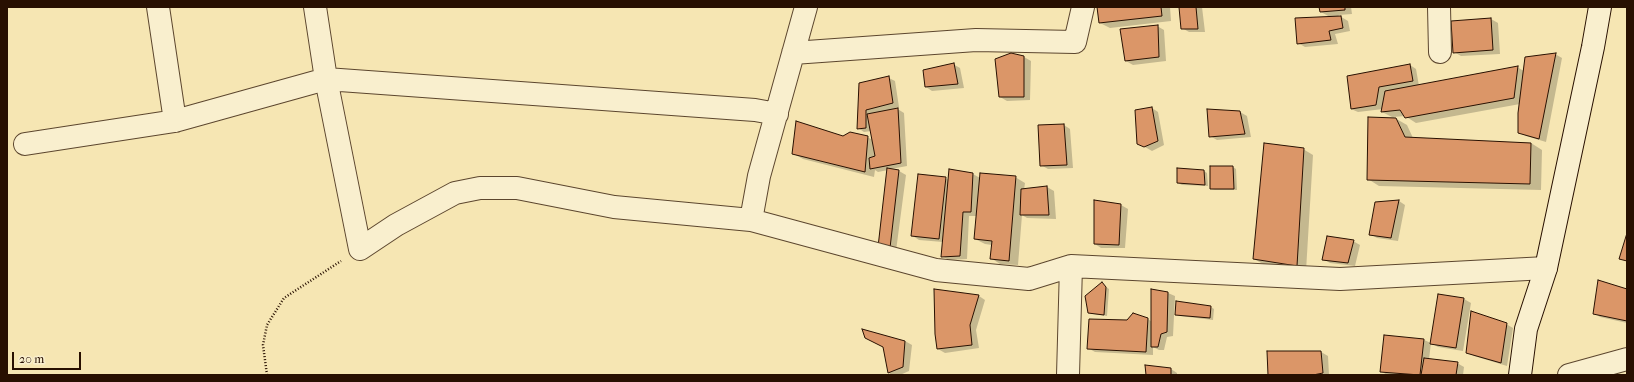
<!DOCTYPE html>
<style>
body{margin:0}
#map{position:relative;width:1634px;height:382px;overflow:hidden;background:#f6e6b3;font-family:"IM FELL French Canon",serif}
canvas{display:block}
.frame{position:absolute;inset:0;border:8px solid #281001;pointer-events:none}
.scale{position:absolute;left:12px;top:352px;width:69px;height:18px;box-sizing:border-box;border:2px solid #281001;border-top:0;padding-left:5px;font-size:12px;line-height:14px;white-space:nowrap;color:#281001;-webkit-text-stroke:3px #f9efce;paint-order:stroke}
</style>
<div id="map">
<canvas width="1634" height="382"></canvas>
<div class="frame"></div>
<div class="scale">20 m</div>
</div>
<script>
const g = document.querySelector('canvas').getContext('2d');
g.lineJoin = 'round';
function paint(path, color) {
  g.fillStyle = color;
  g.fill(path, 'evenodd');
}
function toPath(rows) {
  const path = new Path2D();
  for (const r of rows) {
    path.moveTo(r[0], r[1]);
    for (let i = 2; i < r.length; i += 2) path.lineTo(r[i], r[i + 1]);
  }
  return path;
}
function strokePath(path, color, width, dash) {
  g.strokeStyle = color;
  g.lineWidth = width;
  g.lineCap = dash ? 'butt' : 'round';
  g.setLineDash(dash || []);
  g.stroke(path);
}
paint(toPath([
 [1098,7,1170,7,1171,21,1110,28,1100,23],
 [1180,7,1202,7,1205,32,1189,32,1182,28],
 [1320,7,1351,7,1352,14,1338,15,1348,21,1350,31,1335,34,1338,44,1305,47,1298,43,1330,17,1321,12],
 [1491,19,1498,23,1500,54,1461,56,1454,52],
 [1157,26,1164,30,1166,61,1133,65,1126,61],
 [1555,54,1562,58,1546,142,1526,136,1519,132,1520,104,1416,123,1405,116,1393,117,1407,125,1413,138,1531,143,1542,150,1541,190,1379,186,1368,179,1394,118,1382,112,1383,109,1358,112,1351,109,1348,77,1410,65,1416,69,1419,86,1517,67,1524,71],
 [1024,57,1031,61,1030,100,1007,101,1000,97],
 [953,64,960,68,964,88,932,91,926,87],
 [889,78,895,81,899,107,896,108,904,113,907,166,891,169,899,171,906,175,896,251,886,250,888,170,878,172,875,170,874,177,803,159,794,154,844,137,867,137,873,140,871,131,864,132,858,128,860,83],
 [1152,108,1158,112,1164,145,1152,151,1138,143],
 [1240,112,1247,116,1251,137,1217,140,1210,136],
 [1064,125,1070,129,1073,168,1048,169,1041,165],
 [1303,149,1313,155,1306,271,1263,264,1254,259],
 [1233,167,1236,169,1237,190,1215,190,1211,189],
 [1204,171,1207,173,1208,186,1182,185,1178,183],
 [973,174,980,178,1015,177,1025,183,1024,190,1047,187,1054,191,1056,219,1027,218,1022,215,1018,265,1000,264,991,258,992,245,985,244,975,239,977,216,969,216,967,259,949,260,942,256,943,242,919,240,913,236,945,178,949,180],
 [1399,201,1405,205,1398,241,1377,238,1370,234],
 [1121,205,1128,209,1125,248,1101,248,1095,244],
 [1353,241,1360,245,1355,266,1330,263,1323,259],
 [1102,284,1109,289,1107,316,1093,314,1089,312],
 [1627,290,1627,323,1600,317,1594,313],
 [1168,293,1175,296,1173,336,1167,337,1164,350,1159,350,1153,347,1153,355,1095,352,1088,348,1128,321,1148,319,1152,322],
 [1439,295,1464,299,1471,303,1463,351,1438,347,1431,343],
 [979,296,985,300,976,330,979,348,945,353,938,349],
 [1177,303,1211,307,1214,309,1213,320,1180,316,1176,314],
 [1506,324,1513,328,1507,366,1474,356,1467,352],
 [864,330,905,341,912,345,909,371,900,375,892,375,889,373,884,347],
 [1385,336,1424,340,1431,343,1429,359,1457,363,1464,367,1463,375,1387,375,1381,371],
 [1321,352,1328,356,1329,375,1269,375],
 [1171,369,1177,373,1177,375,1147,375]
]), '#0003');
const building = toPath([
 [1097,7,1161,7,1162,16,1099,23,1097,7],
 [1179,7,1196,7,1198,29,1181,29,1179,7],
 [1319,7,1345,7,1345,10,1320,12,1319,7],
 [1341,16,1343,28,1329,31,1331,40,1297,44,1295,18,1341,16],
 [1491,18,1493,50,1453,53,1451,21,1491,18],
 [1158,25,1159,57,1125,61,1120,29,1158,25],
 [1011,53,1024,56,1024,97,999,97,995,59,1011,53],
 [1556,53,1539,139,1518,133,1518,113,1525,57,1556,53],
 [954,63,958,84,925,87,923,70,954,63],
 [1410,64,1413,81,1379,87,1376,105,1351,109,1347,76,1410,64],
 [1518,66,1514,98,1405,118,1400,110,1381,112,1385,91,1518,66],
 [889,76,893,103,866,110,866,128,857,129,859,83,889,76],
 [1152,107,1158,141,1144,147,1137,144,1135,110,1152,107],
 [898,108,901,163,870,169,869,158,875,156,867,114,898,108],
 [1207,109,1240,111,1245,134,1209,137,1207,109],
 [1368,117,1396,118,1405,137,1531,143,1530,184,1367,180,1368,117],
 [796,121,843,136,850,132,868,136,865,172,792,154,796,121],
 [1064,124,1067,165,1040,166,1038,125,1064,124],
 [1264,143,1304,148,1297,266,1253,259,1264,143],
 [1210,166,1233,166,1234,189,1210,189,1210,166],
 [887,168,899,170,890,248,878,247,887,168],
 [1177,168,1204,170,1205,185,1177,183,1177,168],
 [949,169,973,173,971,212,963,212,960,256,941,257,949,169],
 [980,173,1016,176,1009,261,990,259,992,241,974,239,980,173],
 [918,174,946,177,939,239,911,236,918,174],
 [1047,186,1049,215,1020,215,1021,189,1047,186],
 [1094,200,1121,204,1119,245,1094,244,1094,200],
 [1399,200,1391,238,1369,235,1375,202,1399,200],
 [1627,233,1627,261,1619,259,1627,233],
 [1327,236,1354,240,1348,263,1322,260,1327,236],
 [1598,280,1627,289,1627,321,1593,314,1598,280],
 [1102,282,1106,287,1104,315,1088,313,1085,296,1102,282],
 [934,289,979,295,970,325,972,345,937,349,935,334,934,289],
 [1151,289,1168,292,1167,332,1161,334,1158,347,1151,347,1151,289],
 [1438,294,1464,298,1456,348,1430,344,1438,294],
 [1176,301,1211,306,1210,318,1175,315,1176,301],
 [1471,311,1507,323,1501,363,1466,353,1471,311],
 [1133,313,1148,318,1146,352,1087,349,1089,319,1127,320,1133,313],
 [862,329,905,341,903,367,888,373,883,347,865,338,862,329],
 [1384,335,1424,339,1420,375,1380,372,1384,335],
 [1267,351,1321,351,1323,373,1313,375,1268,375,1267,351],
 [1424,358,1458,362,1456,375,1421,375,1424,358],
 [1145,365,1171,368,1171,375,1146,375,1145,365]
]);
paint(building, '#db9668');
strokePath(building, '#281001', 1);
const street = toPath([
 [158,7,175,121],
 [315,7,326,79,360,249,396,225,455,193,480,188,517,188,614,207,751,220,936,270,1029,279,1071,266,1340,279,1546,268],
 [1439,7,1440,52],
 [793,53,976,40,1075,42,1083,7],
 [25,144,175,121,326,79,755,110,777,114],
 [751,220,759,176,806,7],
 [1068,375,1071,266],
 [1569,375,1627,359]
]);
const secondary = toPath([
 [1520,375,1526,329,1546,268,1593,47,1600,7]
]);
strokePath(street, '#5c462e', 24);
strokePath(secondary, '#281001', 24);
strokePath(toPath([
 [267,375,263,345,267,325,284,298,341,261]
]), '#281001', 2.5, [1, 2]);
strokePath(street, '#f9efce', 22);
strokePath(secondary, '#f9efce', 22);
</script>
